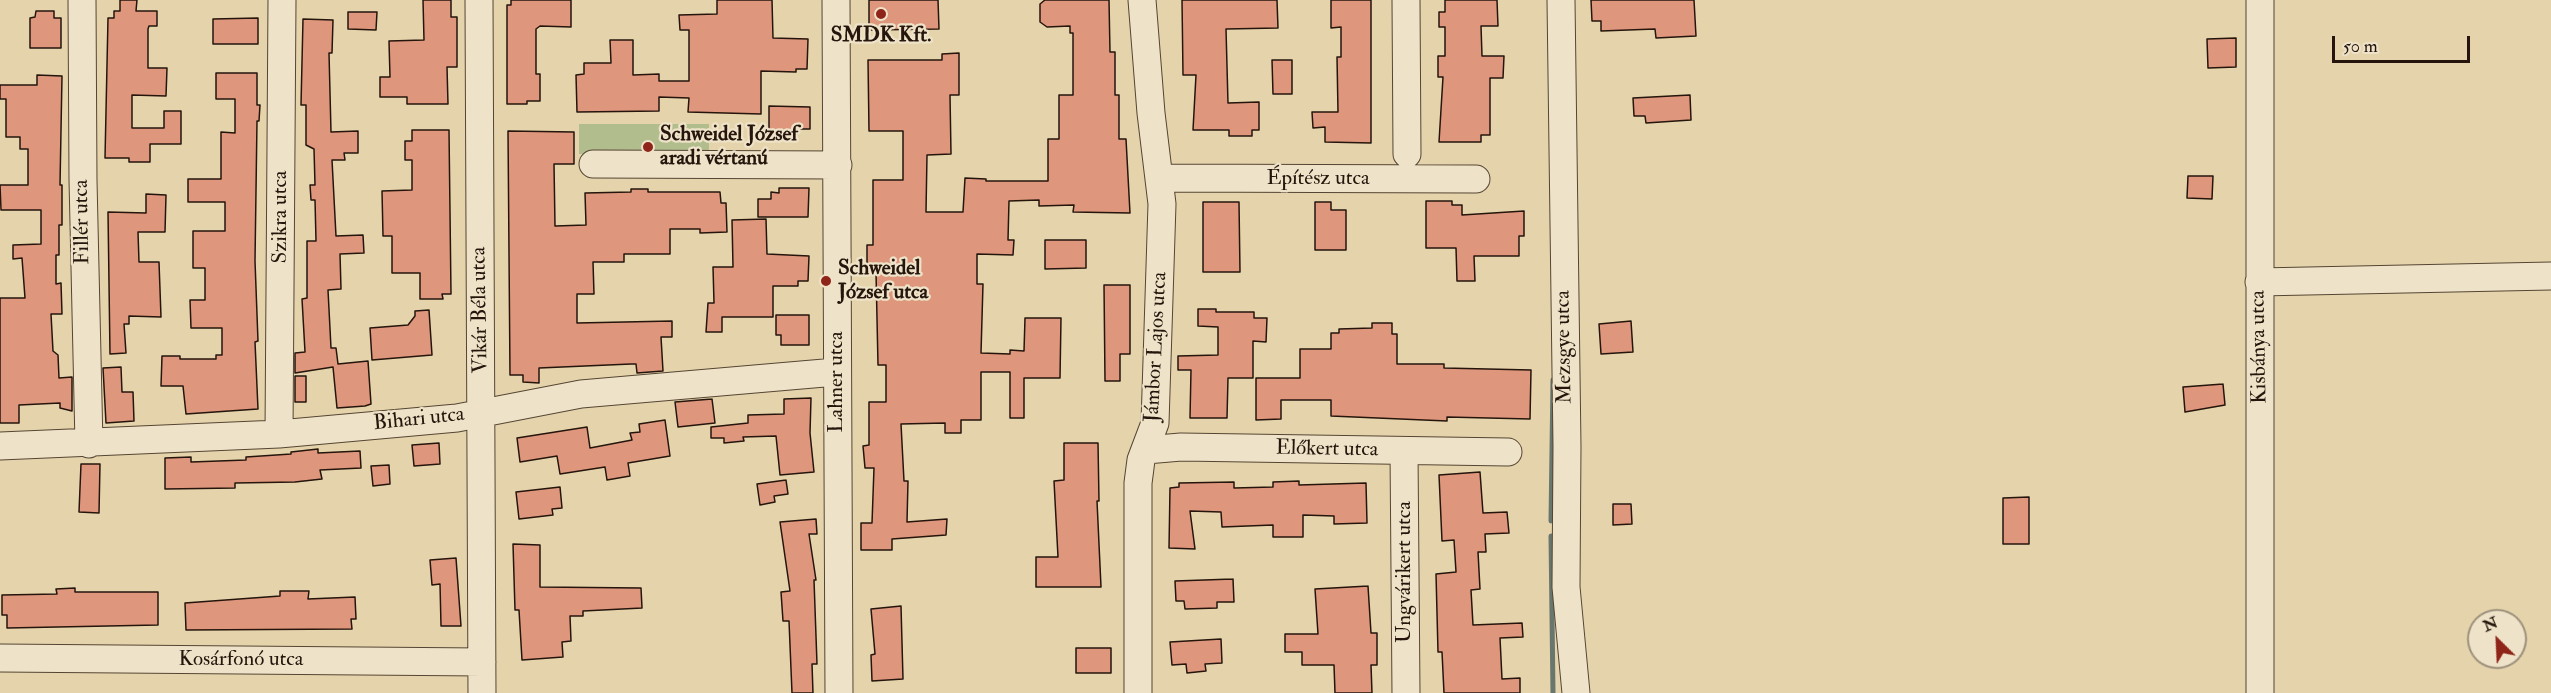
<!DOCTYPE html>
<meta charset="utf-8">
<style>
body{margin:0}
#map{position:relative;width:2551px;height:693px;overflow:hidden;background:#e5d4ab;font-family:"IM FELL Double Pica",serif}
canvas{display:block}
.north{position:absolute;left:2467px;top:609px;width:60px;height:60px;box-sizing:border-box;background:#eee3c8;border:2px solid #9e917d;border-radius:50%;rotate:336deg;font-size:16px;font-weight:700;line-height:24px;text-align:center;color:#25150c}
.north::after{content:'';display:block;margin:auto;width:21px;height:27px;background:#8f2418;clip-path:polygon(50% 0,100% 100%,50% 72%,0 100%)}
.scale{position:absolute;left:2332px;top:36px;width:138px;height:27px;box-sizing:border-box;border:3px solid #25150c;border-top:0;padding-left:8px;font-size:18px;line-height:21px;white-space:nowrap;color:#25150c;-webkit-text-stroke:4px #eee3c8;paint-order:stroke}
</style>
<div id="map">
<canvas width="2551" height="693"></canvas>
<div class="north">N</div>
<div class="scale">50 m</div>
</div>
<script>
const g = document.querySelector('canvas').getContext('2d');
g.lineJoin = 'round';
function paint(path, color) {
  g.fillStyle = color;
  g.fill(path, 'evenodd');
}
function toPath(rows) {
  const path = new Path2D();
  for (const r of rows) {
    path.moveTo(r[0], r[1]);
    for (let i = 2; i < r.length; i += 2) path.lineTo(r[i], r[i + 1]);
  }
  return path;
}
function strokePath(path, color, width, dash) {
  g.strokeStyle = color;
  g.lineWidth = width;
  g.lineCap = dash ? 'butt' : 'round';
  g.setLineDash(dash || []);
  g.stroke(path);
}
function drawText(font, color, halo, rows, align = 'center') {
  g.font = font + ' "IM FELL Double Pica",serif';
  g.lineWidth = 4.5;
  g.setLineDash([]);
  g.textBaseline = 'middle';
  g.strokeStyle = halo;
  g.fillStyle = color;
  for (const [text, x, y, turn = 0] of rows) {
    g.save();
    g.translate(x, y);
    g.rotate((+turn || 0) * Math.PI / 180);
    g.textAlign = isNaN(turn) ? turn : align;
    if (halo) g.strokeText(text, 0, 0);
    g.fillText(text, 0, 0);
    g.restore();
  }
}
paint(toPath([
 [579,124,709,124,709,154,579,154]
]), '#b1bd8c');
strokePath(toPath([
 [1551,521,1553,380],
 [1551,536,1553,693]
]), '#69766e', 5);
const building = toPath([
 [120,0,137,0,136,11,157,11,157,26,149,26,148,29,148,68,167,68,166,96,132,95,132,128,164,128,164,111,181,111,181,144,150,144,150,162,129,162,129,158,105,158,108,18,114,18,114,11,120,11,120,0],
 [423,0,451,0,451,17,457,17,457,67,447,67,448,104,407,104,407,97,380,97,380,77,390,77,389,41,424,40,423,0],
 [511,0,571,0,571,27,540,26,536,29,536,74,540,74,540,101,527,101,527,104,507,104,507,5,511,5,511,0],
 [717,0,772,0,773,38,808,39,807,69,796,69,796,72,761,71,761,114,688,112,689,98,659,97,659,111,577,112,576,75,584,74,584,63,611,63,610,40,633,40,633,75,659,74,659,81,689,81,689,30,680,30,679,15,717,14,717,0],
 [869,0,938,0,939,29,869,30,869,0],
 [1045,0,1109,0,1110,52,1115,52,1115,95,1119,95,1119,139,1126,139,1130,213,1073,212,1074,205,1039,206,1039,200,1009,201,1008,240,1014,240,1013,255,977,254,977,284,983,284,981,353,1010,354,1010,350,1024,351,1025,318,1061,318,1060,378,1024,378,1024,418,1010,418,1010,372,981,372,981,420,961,420,961,433,945,433,945,423,901,424,904,481,908,481,907,522,947,519,946,535,892,539,892,550,861,550,861,523,872,523,874,468,865,468,863,446,869,445,869,402,886,402,886,365,878,365,876,272,867,272,867,245,873,245,873,180,903,180,903,131,869,131,868,60,942,60,942,54,959,53,959,95,950,95,951,154,927,155,926,212,963,212,965,178,986,179,986,181,1048,181,1048,139,1059,139,1059,95,1073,95,1073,33,1070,33,1070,26,1047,27,1040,22,1040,4,1045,0],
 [1182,0,1277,0,1278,28,1226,29,1228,103,1259,102,1259,130,1252,130,1252,136,1229,136,1229,130,1193,130,1196,75,1183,75,1182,0],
 [1331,0,1371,0,1371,143,1325,142,1325,127,1313,128,1312,112,1338,112,1337,57,1341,57,1341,27,1331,28,1331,0],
 [1445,0,1497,0,1498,26,1481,26,1482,56,1504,56,1503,78,1490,78,1490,135,1481,135,1481,142,1439,142,1443,77,1438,77,1438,56,1445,56,1445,27,1439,27,1439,12,1445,12,1445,0],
 [1591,0,1694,0,1696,36,1656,38,1655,29,1601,31,1601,21,1592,21,1591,0],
 [36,11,54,11,54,18,61,18,61,48,30,48,30,18,35,17,36,11],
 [348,12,377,12,376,30,348,29,348,12],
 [258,18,258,44,213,44,213,19,258,18],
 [303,19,333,20,332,53,329,53,331,132,358,131,358,153,344,153,345,160,332,160,336,236,363,235,364,253,340,254,341,289,328,290,331,348,336,348,338,364,368,361,371,404,365,406,337,408,333,367,295,373,295,353,305,352,302,299,307,298,307,241,316,241,315,200,311,200,310,185,315,185,314,149,306,145,306,105,301,105,303,19],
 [2236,38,2236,67,2208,68,2207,39,2236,38],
 [1272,60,1292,60,1292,94,1273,94,1272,60],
 [216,73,257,73,257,105,260,105,259,121,257,121,255,261,258,341,255,342,258,409,186,414,183,386,161,386,162,356,180,356,180,359,216,359,216,355,222,355,222,328,191,328,190,300,205,300,205,268,193,268,193,231,225,231,225,202,188,202,188,179,221,179,221,132,235,133,235,99,216,99,216,73],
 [37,75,62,76,60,185,62,185,62,225,59,225,59,255,56,255,56,284,61,283,62,314,51,314,53,351,58,355,59,378,72,377,72,411,60,408,60,403,19,405,19,423,0,423,0,298,25,298,22,258,13,259,13,245,41,244,41,210,1,210,0,185,28,185,28,149,20,149,20,137,6,137,6,99,0,99,0,85,37,85,37,75],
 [1690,95,1691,120,1646,123,1645,116,1634,116,1633,98,1690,95],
 [769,106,810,107,810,129,797,129,797,135,769,135,769,106],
 [412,130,449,130,451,294,442,294,443,299,420,299,420,273,392,273,392,236,383,236,382,191,412,190,412,160,405,160,405,141,412,141,412,130],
 [508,131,574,132,574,164,554,164,555,226,586,225,585,193,631,192,631,189,648,189,648,192,720,192,721,203,726,203,727,232,700,233,700,229,670,229,670,254,624,254,624,262,593,262,594,294,577,294,577,323,672,321,672,337,661,337,663,371,637,373,636,364,631,364,539,368,539,383,523,382,523,375,510,375,508,131],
 [2188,176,2213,176,2212,199,2187,198,2188,176],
 [779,188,809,188,808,217,758,217,758,199,771,199,771,192,779,193,779,188],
 [146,194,166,195,165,232,138,232,139,262,159,262,161,317,129,316,129,324,124,324,126,353,110,354,108,212,146,213,146,194],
 [1426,201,1452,201,1452,205,1462,205,1462,215,1524,211,1524,236,1519,236,1519,256,1474,256,1475,281,1457,281,1456,248,1426,248,1426,201],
 [1203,202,1239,202,1240,272,1203,272,1203,202],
 [1315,202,1331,202,1331,210,1346,210,1346,250,1315,250,1315,202],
 [766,219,767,254,809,256,808,281,798,281,798,286,773,286,773,317,722,317,722,332,706,332,708,303,714,303,713,267,733,267,732,220,766,219],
 [1045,240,1086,240,1086,268,1045,269,1045,240],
 [1104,285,1130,285,1130,354,1120,354,1120,381,1105,381,1104,285],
 [1198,309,1216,309,1216,312,1254,312,1254,318,1267,318,1266,342,1253,341,1253,378,1228,378,1227,418,1190,418,1191,370,1178,370,1178,356,1218,355,1218,327,1198,326,1198,309],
 [429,310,432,355,372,360,370,328,408,325,415,316,415,311,429,310],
 [776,315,809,315,809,345,781,345,781,335,776,335,776,315],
 [1631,321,1633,352,1601,354,1599,324,1631,321],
 [1372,323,1392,323,1392,334,1397,334,1397,364,1444,364,1444,368,1531,370,1530,419,1447,417,1447,421,1331,416,1331,400,1281,400,1281,419,1256,420,1256,378,1300,378,1300,349,1331,349,1331,333,1339,333,1339,329,1372,328,1372,323],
 [121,367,122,392,133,392,134,421,106,423,103,368,121,367],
 [295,376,306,376,306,402,295,402,295,376],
 [2223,384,2225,405,2185,412,2183,387,2223,384],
 [811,398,810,433,814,472,780,475,776,436,743,437,744,441,724,443,724,438,711,438,711,427,748,423,748,415,784,414,784,399,811,398],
 [712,399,715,423,678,427,675,402,712,399],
 [665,420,670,456,628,463,630,476,607,480,605,467,560,474,557,456,520,462,517,438,587,427,590,448,632,440,630,433,640,432,639,424,665,420],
 [439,443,440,464,414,466,412,445,439,443],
 [1064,443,1098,443,1099,501,1097,501,1101,587,1036,587,1036,557,1058,557,1054,481,1064,480,1064,443],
 [318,449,318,453,360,451,361,468,320,470,322,479,295,482,235,483,235,488,165,489,165,458,191,457,191,462,246,460,246,457,291,454,291,452,318,449],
 [81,464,100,464,99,513,79,512,81,464],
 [389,465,390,484,373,486,371,466,389,465],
 [1480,472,1483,513,1507,512,1509,533,1485,534,1486,552,1478,552,1480,589,1471,590,1473,625,1522,623,1523,637,1500,638,1502,679,1520,678,1520,693,1444,693,1442,652,1438,652,1436,574,1456,572,1454,540,1442,541,1439,475,1480,472],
 [786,480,788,494,774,496,775,502,760,505,757,484,786,480],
 [1299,481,1299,485,1366,483,1367,523,1334,524,1334,516,1303,515,1303,537,1273,537,1273,525,1222,527,1221,512,1190,511,1195,549,1169,548,1170,488,1179,487,1179,483,1234,482,1234,488,1273,487,1273,482,1299,481],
 [560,487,562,508,552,509,553,515,519,519,516,492,560,487],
 [2029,497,2029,544,2003,544,2003,498,2029,497],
 [1613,504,1631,504,1632,524,1613,525,1613,504],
 [816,519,817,534,809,534,816,580,814,580,817,664,812,664,813,693,792,693,789,621,783,621,781,592,790,591,780,522,816,519],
 [513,544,540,545,540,587,641,588,642,608,583,611,583,616,570,616,571,641,562,642,563,657,522,660,519,610,515,610,513,544],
 [456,558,461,626,441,626,440,584,432,585,430,560,456,558],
 [1233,579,1234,602,1217,602,1217,608,1185,609,1184,601,1176,601,1175,581,1233,579],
 [1368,586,1371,633,1377,633,1377,665,1371,665,1372,693,1335,693,1334,665,1302,665,1302,652,1285,652,1285,634,1318,634,1315,589,1368,586],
 [75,588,75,592,158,592,158,625,7,628,7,615,2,615,2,595,57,594,56,589,75,588],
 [280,591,309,591,308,599,355,597,356,619,351,619,352,629,186,630,185,603,280,596,280,591],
 [901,606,903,679,872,681,871,655,875,654,871,609,901,606],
 [1221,639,1222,663,1205,664,1206,671,1187,673,1186,664,1172,665,1170,642,1221,639],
 [1076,648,1111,648,1111,673,1076,673,1076,648]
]);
paint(building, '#de967d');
strokePath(building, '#25150c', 1.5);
const minor = toPath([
 [82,0,83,180,89,444],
 [479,0,482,693],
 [836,0,839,693],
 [1406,0,1407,154],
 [1561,0,1567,446,1566,587,1576,693],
 [2260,0,2260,693],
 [593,164,838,165],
 [1160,178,1476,179],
 [2259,282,2551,276],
 [279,434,282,0],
 [0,446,279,434,457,418,581,394,836,372],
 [1146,450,1181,447,1508,452],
 [1404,451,1406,693],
 [0,658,482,662],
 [1138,693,1138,483,1141,460,1155,423,1162,204,1151,113,1142,0]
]);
strokePath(minor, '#554534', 29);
strokePath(minor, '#eee3c8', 27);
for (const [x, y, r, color] of [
 [881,14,6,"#8f2418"],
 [648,147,6,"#8f2418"],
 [826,281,6,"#8f2418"]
]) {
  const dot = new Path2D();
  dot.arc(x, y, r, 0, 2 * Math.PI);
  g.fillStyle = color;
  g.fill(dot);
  strokePath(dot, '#eee3c8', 2);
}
drawText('bold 21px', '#25150c', '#eee3c8', [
 ["SMDK Kft.",881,36,"center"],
 ["Schweidel József",660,135],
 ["aradi vértanú",660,159],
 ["Schweidel",838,269],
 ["József utca",838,293]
], 'left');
drawText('21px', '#25150c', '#eee3c8', [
 ["Építész utca",1318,179],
 ["Szikra utca",281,217,-90],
 ["Fillér utca",83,222,-91],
 ["Vikár Béla utca",481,310,-91],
 ["Jámbor Lajos utca",1157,347,-87],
 ["Mezsgye utca",1565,347,-91],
 ["Kisbánya utca",2260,347,-91],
 ["Lahner utca",837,382,-90],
 ["Bihari utca",419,420,-6],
 ["Előkert utca",1327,450,1],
 ["Ungvárikert utca",1405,572,-90],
 ["Kosárfonó utca",241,660]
]);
</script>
